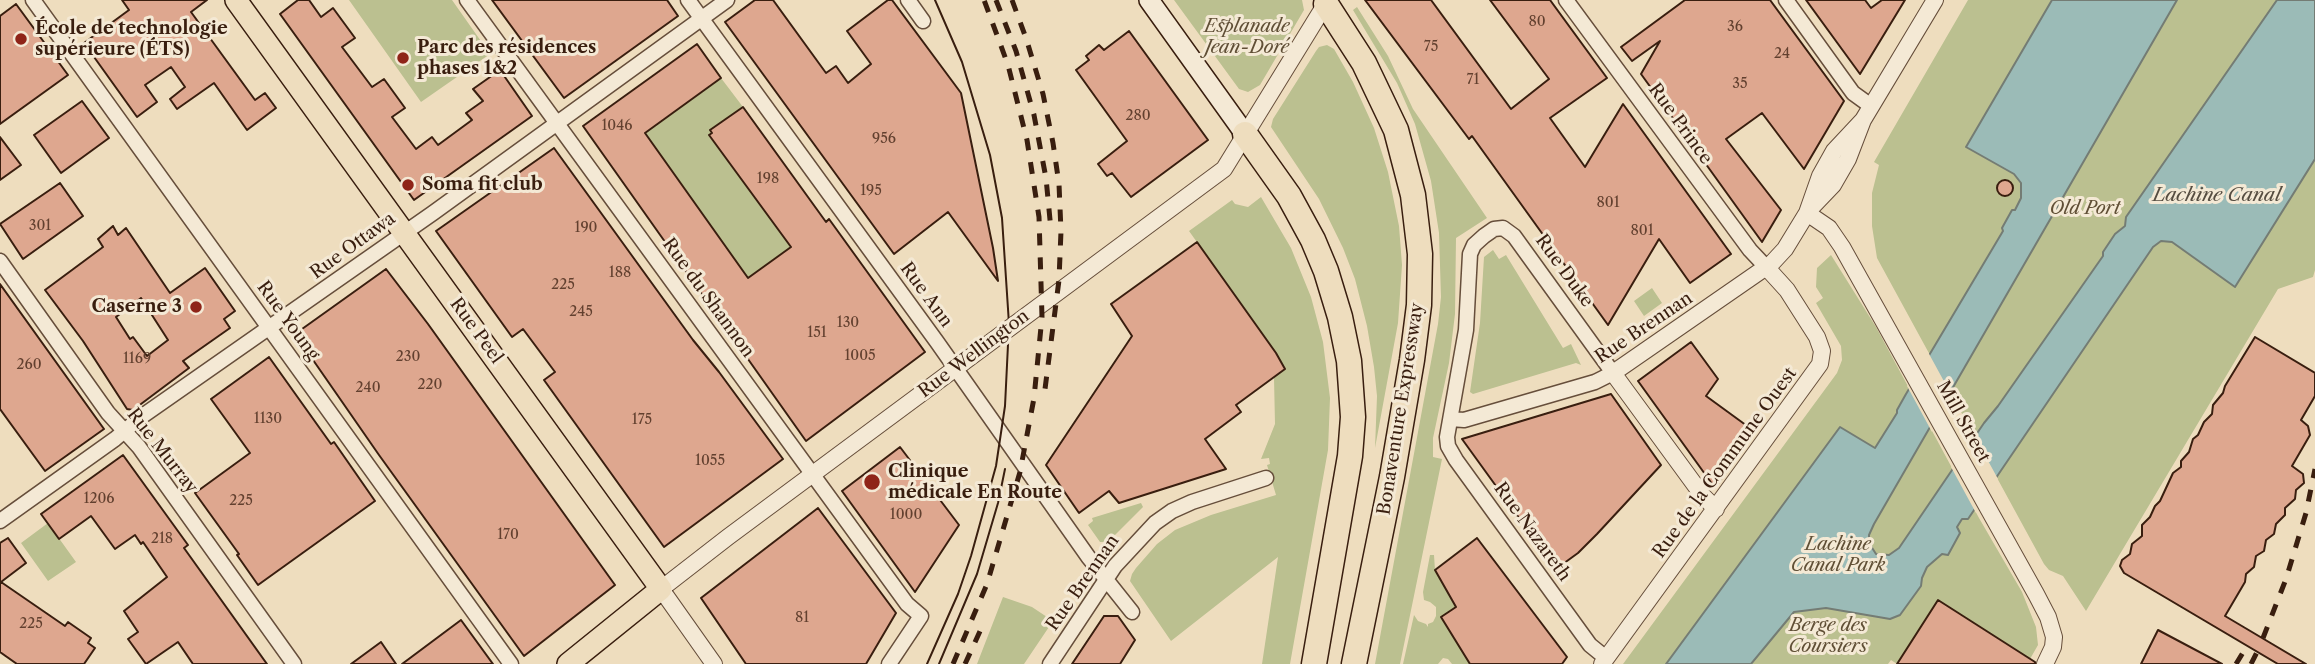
<!DOCTYPE html>
<meta charset="utf-8">
<style>
body{margin:0}
canvas{display:block;background:#eeddbe}
</style>
<canvas width="2315" height="664"></canvas>
<script>
const g = document.querySelector('canvas').getContext('2d');
g.lineJoin = 'round';
function paint(path, color) {
  g.fillStyle = color;
  g.fill(path, 'evenodd');
}
function toPath(rows) {
  const path = new Path2D();
  for (const r of rows) {
    if (r.length === 3) {
      path.moveTo(r[0] + r[2], r[1]);
      path.arc(r[0], r[1], r[2], 0, 2 * Math.PI);
      continue;
    }
    path.moveTo(r[0], r[1]);
    for (let i = 2; i < r.length; i += 2) path.lineTo(r[i], r[i + 1]);
  }
  return path;
}
function strokePath(path, color, width, dash) {
  g.strokeStyle = color;
  g.lineWidth = width;
  g.lineCap = dash ? 'butt' : 'round';
  g.setLineDash(dash || []);
  g.stroke(path);
}
function drawText(font, color, halo, rows, align = 'center') {
  g.font = font + ' "Libre Caslon Text",serif';
  g.lineWidth = 6;
  g.setLineDash([]);
  g.textBaseline = 'middle';
  g.strokeStyle = halo;
  g.fillStyle = color;
  for (const [text, x, y, turn = 0] of rows) {
    g.save();
    g.translate(x, y);
    g.rotate((+turn || 0) * Math.PI / 180);
    g.textAlign = isNaN(turn) ? turn : align;
    if (halo) g.strokeText(text, 0, 0);
    g.fillText(text, 0, 0);
    g.restore();
  }
}
paint(toPath([
 [349,0,452,0,490,54,421,102],
 [1174,0,1302,0,1304,10,1260,85,1248,92,1239,89],
 [1968,0,2315,0,2315,270,2313,277,2278,289,2086,611,2063,576,2049,570,2044,564,1877,258,1872,226,1872,193,1879,165,1874,162],
 [1357,7,1388,56,1413,109,1487,218,1456,238,1455,314,1449,363,1433,438,1433,457,1442,459,1400,664,1375,664,1438,324,1441,297,1439,233,1431,181,1415,124,1397,83,1353,10],
 [1327,45,1334,49,1353,82,1374,128,1388,172,1399,226,1402,265,1398,323,1375,448,1377,396,1374,367,1367,326,1355,279,1343,248,1319,199,1271,127,1273,119,1316,51,1319,47],
 [721,78,743,107,711,130,712,133,709,136,791,247,748,278,645,133],
 [1261,197,1291,248,1311,297,1323,342,1330,398,1328,450,1290,664,1262,664,1278,557,1171,641,1130,581,1132,574,1136,568,1157,544,1175,530,1211,515,1276,495,1267,465,1270,464,1269,458,1261,459,1275,424,1274,378,1285,368,1276,353,1189,231,1232,200,1235,204,1248,207],
 [1493,250,1499,259,1506,255,1563,348,1571,344,1581,365,1576,363,1473,394,1470,392,1480,323,1484,257],
 [1831,255,1876,327,1979,518,2022,592,2036,627,2038,645,2030,659,1938,600,1897,664,1891,660,1888,664,1623,664,1837,373,1842,360,1841,346,1816,303,1823,298,1816,287,1817,268],
 [1652,288,1662,303,1644,316,1634,301],
 [1141,503,1143,507,1108,542,1100,542,1088,525,1093,521,1092,518],
 [48,523,76,562,48,581,21,543],
 [1430,555,1434,555,1435,570,1456,607,1441,618,1470,664,1452,664,1448,659,1443,658,1438,664,1403,664,1414,615,1418,621,1426,624,1428,627,1428,624,1433,622,1436,616,1436,607,1430,602,1424,600,1423,592],
 [1003,597,1032,607,1053,621,1024,664,977,664]
]), '#bbc090');
const water = toPath([
 [2052,0,2177,0,1874,524,1869,535,1869,543,1876,554,1889,555,1899,548,1984,423,1998,406,2103,256,2103,252,2115,234,2125,226,2126,217,2277,0,2315,0,2315,159,2235,287,2172,242,2161,241,2153,247,1968,519,1962,519,1957,527,1960,533,1948,555,1942,554,1927,567,1922,578,1921,586,1900,615,1890,619,1826,608,1794,612,1751,664,1666,664,1840,427,1875,448,1897,413,1897,410,1906,394,2003,231,2002,228,2012,210,2015,210,2021,198,2021,183,2014,174,1966,147,2052,0]
]);
paint(water, '#9bbbb7');
strokePath(water, '#747c74', 2);
paint(toPath([
 [1928,352,1952,396,1932,432,1907,386],
 [1974,435,1998,479,1976,513,1951,467]
]), '#eeddbe');
const building = toPath([
 [122,0,207,0,191,12,255,100,265,93,276,108,247,130,214,83,177,109,170,99,185,87,171,67,145,85,157,102,137,117,84,43,129,10,122,0],
 [298,0,309,0,321,17,333,8,355,38,342,47,372,87,384,79,405,108,392,117,416,149,432,137,438,145,472,120,466,113,483,101,473,89,500,70,532,116,414,200,280,14,298,0],
 [492,0,667,0,678,16,564,98,492,0],
 [755,0,773,0,826,73,836,66,848,83,871,64,847,31,888,0,892,0,961,93,993,248,998,281,948,212,894,254,725,22,755,0],
 [1365,0,1431,0,1511,109,1549,79,1490,0,1550,0,1607,78,1550,118,1585,167,1623,104,1731,254,1690,283,1659,239,1608,325,1472,136,1469,139,1365,0],
 [1685,0,1770,0,1844,101,1804,169,1762,113,1726,139,1781,210,1762,242,1641,74,1660,41,1632,61,1621,47,1685,0],
 [1806,0,1865,0,1871,8,1882,0,1905,0,1860,74,1806,0],
 [16,4,68,75,0,124,0,16,16,4],
 [1129,31,1208,140,1131,197,1112,173,1107,176,1098,164,1127,141,1076,70,1089,60,1086,56,1099,45,1104,50,1129,31],
 [697,44,721,78,645,133,748,278,791,247,709,135,712,133,710,130,743,107,826,222,829,219,925,352,806,441,583,126,697,44],
 [82,101,109,138,61,173,34,135,82,101],
 [0,137,21,165,0,180,0,137],
 [554,148,693,340,719,372,783,459,664,547,544,380,555,372,523,329,512,337,436,231,554,148],
 [2005,188,8],
 [60,183,83,216,23,259,0,224,60,183],
 [113,226,118,235,126,228,170,293,205,268,235,311,224,319,230,328,183,361,189,368,133,410,127,409,83,341,45,290,103,247,98,239,113,226],
 [141,298,168,340,147,356,133,337,130,339,116,317,141,298],
 [1197,242,1276,353,1285,369,1236,405,1241,412,1205,439,1226,469,1119,503,1109,491,1079,513,1046,465,1132,336,1111,304,1197,242],
 [386,269,428,324,615,585,524,656,379,455,295,334,386,269],
 [0,284,104,429,45,471,0,409,0,284],
 [2255,337,2315,373,2315,396,2301,420,2308,426,2310,435,2292,466,2303,474,2304,483,2296,490,2295,499,2285,508,2285,515,2276,524,2274,534,2266,540,2264,551,2256,556,2254,567,2246,574,2245,582,2225,616,2306,664,2278,664,2124,573,2120,566,2122,560,2130,554,2132,544,2142,536,2142,525,2150,517,2155,506,2160,501,2173,473,2181,467,2181,461,2189,452,2193,439,2198,435,2204,422,2212,414,2213,405,2223,393,2225,386,2255,337],
 [1691,342,1718,379,1706,396,1754,431,1715,488,1638,381,1691,342],
 [269,357,331,444,334,442,375,501,258,585,237,555,239,554,195,493,250,453,211,399,269,357],
 [1611,394,1661,465,1597,534,1578,553,1556,569,1462,439,1611,394],
 [900,447,959,525,915,592,842,491,900,447],
 [123,455,188,545,184,548,267,664,193,664,178,642,146,664,128,639,138,632,124,611,167,577,143,542,141,544,135,535,115,549,91,516,59,539,41,514,123,455],
 [818,508,896,613,866,664,746,664,701,598,818,508],
 [8,538,26,563,1,582,65,626,68,622,91,638,88,643,95,648,84,664,17,664,0,652,0,543,8,538],
 [1477,538,1567,657,1562,664,1470,664,1441,617,1456,607,1435,570,1477,538],
 [1938,600,2035,662,2035,664,1897,664,1938,600],
 [1104,616,1118,616,1135,640,1120,664,1072,664,1104,616],
 [461,620,493,664,402,664,461,620],
 [2158,630,2222,664,2141,664,2158,630],
 [381,642,396,664,351,664,381,642]
]);
paint(building, '#dea78f');
strokePath(building, '#391e0f', 2);
const minor = toPath([
 [33,0,511,664],
 [467,0,907,604,921,616,889,664],
 [688,0,937,342,1089,558,1132,612],
 [908,0,923,21],
 [1566,0,1750,250,1767,268],
 [1786,0,1853,93,1871,106],
 [0,261,108,413,139,447,294,664],
 [1451,419,1464,420,1595,382,1613,373,1514,236,1503,228,1494,229,1484,236,1474,245,1470,254,1466,330,1447,437,1448,446,1456,460,1590,645,1606,658],
 [0,521,115,439,141,417,433,213,727,0],
 [1050,664,1115,566,1155,523,1172,511,1192,502,1266,478]
]);
const tertiary = toPath([
 [1811,208,1833,185,1848,159,1863,120,1935,0],
 [1807,213,1829,228,1842,247,2036,594,2048,617,2054,637,2053,647,2045,664],
 [1716,509,1703,496,1613,373,1772,263,1785,249,1807,213,1820,176,1834,151,1863,120],
 [714,664,661,589,728,537,1224,169,1328,0],
 [1602,664,1820,364,1822,351,1817,337,1787,290,1767,268]
]);
const secondary = toPath([
 [1149,0,1245,134]
]);
const primary = toPath([
 [236,0,661,589,568,664]
]);
const motorway = toPath([
 [1326,4,1364,63,1396,130,1413,195,1420,254,1419,305,1412,360,1392,477,1354,664],
 [1245,134,1289,196,1313,240,1326,271,1340,317,1349,361,1353,417,1350,456,1314,664]
]);
strokePath(minor, '#664e3b', 17);
strokePath(tertiary, '#664e3b', 18);
strokePath(secondary, '#391e0f', 22);
strokePath(primary, '#391e0f', 24);
strokePath(motorway, '#391e0f', 27);
strokePath(minor, '#f4e9d5', 14);
strokePath(tertiary, '#f4e9d5', 16);
strokePath(secondary, '#f4e9d5', 19);
strokePath(primary, '#eeddbe', 21);
strokePath(motorway, '#eeddbe', 24);
strokePath(toPath([
 [927,664,958,594,971,556,996,466,1005,406,1009,324,1002,218,990,155,962,62,935,0],
 [939,664,977,574,998,503,1005,469]
]), '#391e0f', 2);
strokePath(toPath([
 [996,0,1016,51,1034,115,1046,178,1051,230],
 [1012,0,1026,38,1043,94,1053,143,1059,184,1061,231,1059,280,1045,389],
 [2263,638,2286,579,2306,513,2315,469],
 [953,664,987,584,1020,472,1034,398,1042,317,1039,217,1027,140,1008,65,984,0],
 [965,664,981,629],
 [2236,664,2247,646],
 [2251,664,2257,652]
]), '#391e0f', 5, [12, 12]);
for (const [x, y, r, color] of [
 [21,39,7,"#8f2418"],
 [403,58,7,"#8f2418"],
 [408,185,7,"#8f2418"],
 [196,307,7,"#8f2418"],
 [872,482,9,"#8f2418"]
]) {
  const dot = new Path2D();
  dot.arc(x, y, r, 0, 2 * Math.PI);
  g.fillStyle = color;
  g.fill(dot);
  strokePath(dot, '#f4e9d5', 2.5);
}
drawText('14px', '#62402f', null, [
 ["80",1537,22],
 ["36",1735,27],
 ["75",1431,47],
 ["24",1782,54],
 ["71",1473,80],
 ["35",1740,84],
 ["280",1138,116],
 ["1046",617,126],
 ["956",884,139],
 ["198",768,179],
 ["195",871,191],
 ["801",1608,203],
 ["301",40,226],
 ["190",586,228],
 ["801",1642,231],
 ["188",620,273],
 ["225",563,285],
 ["245",581,312],
 ["130",848,323],
 ["151",817,333],
 ["1005",860,356],
 ["230",408,357],
 ["1169",137,359],
 ["260",29,365],
 ["220",430,385],
 ["240",368,388],
 ["1130",268,419],
 ["175",642,420],
 ["1055",710,461],
 ["1206",99,499],
 ["225",241,501],
 ["1000",906,515],
 ["170",508,535],
 ["218",162,539],
 ["81",802,618],
 ["225",31,624]
]);
drawText('italic 18px', '#604f36', '#f4e9d5', [
 ["Esplanade",1247,27],
 ["Jean-Doré",1247,48],
 ["Old Port",2085,209],
 ["Lachine",1838,545],
 ["Canal Park",1838,566],
 ["Berge des",1828,626],
 ["Coursiers",1828,647]
]);
drawText('bold 18px', '#391e0f', '#f4e9d5', [
 ["École de technologie",35,29],
 ["supérieure (ÉTS)",35,50],
 ["Parc des résidences",417,48],
 ["phases 1&2",417,69],
 ["Soma fit club",422,185],
 ["Caserne 3",182,307,"right"],
 ["Clinique",888,472],
 ["médicale En Route",888,493]
], 'left');
drawText('18px', '#391e0f', '#f4e9d5', [
 ["Rue Prince",1680,124,54],
 ["Rue Ottawa",353,246,-36],
 ["Rue Duke",1564,271,54],
 ["Rue Ann",926,295,54],
 ["Rue du Shannon",708,298,54],
 ["Rue Young",288,321,54],
 ["Rue Brennan",1644,328,-34],
 ["Rue Peel",476,331,54],
 ["Rue Wellington",974,354,-37],
 ["Bonaventure Expressway",1401,409,-81],
 ["Mill Street",1963,422,61],
 ["Rue Murray",162,451,52],
 ["Rue de la Commune Ouest",1725,463,-54],
 ["Rue Nazareth",1532,532,54],
 ["Rue Brennan",1083,583,-55]
]);
drawText('italic 19px', '#564d41', '#f4e9d5', [
 ["Lachine Canal",2217,196]
]);
</script>
